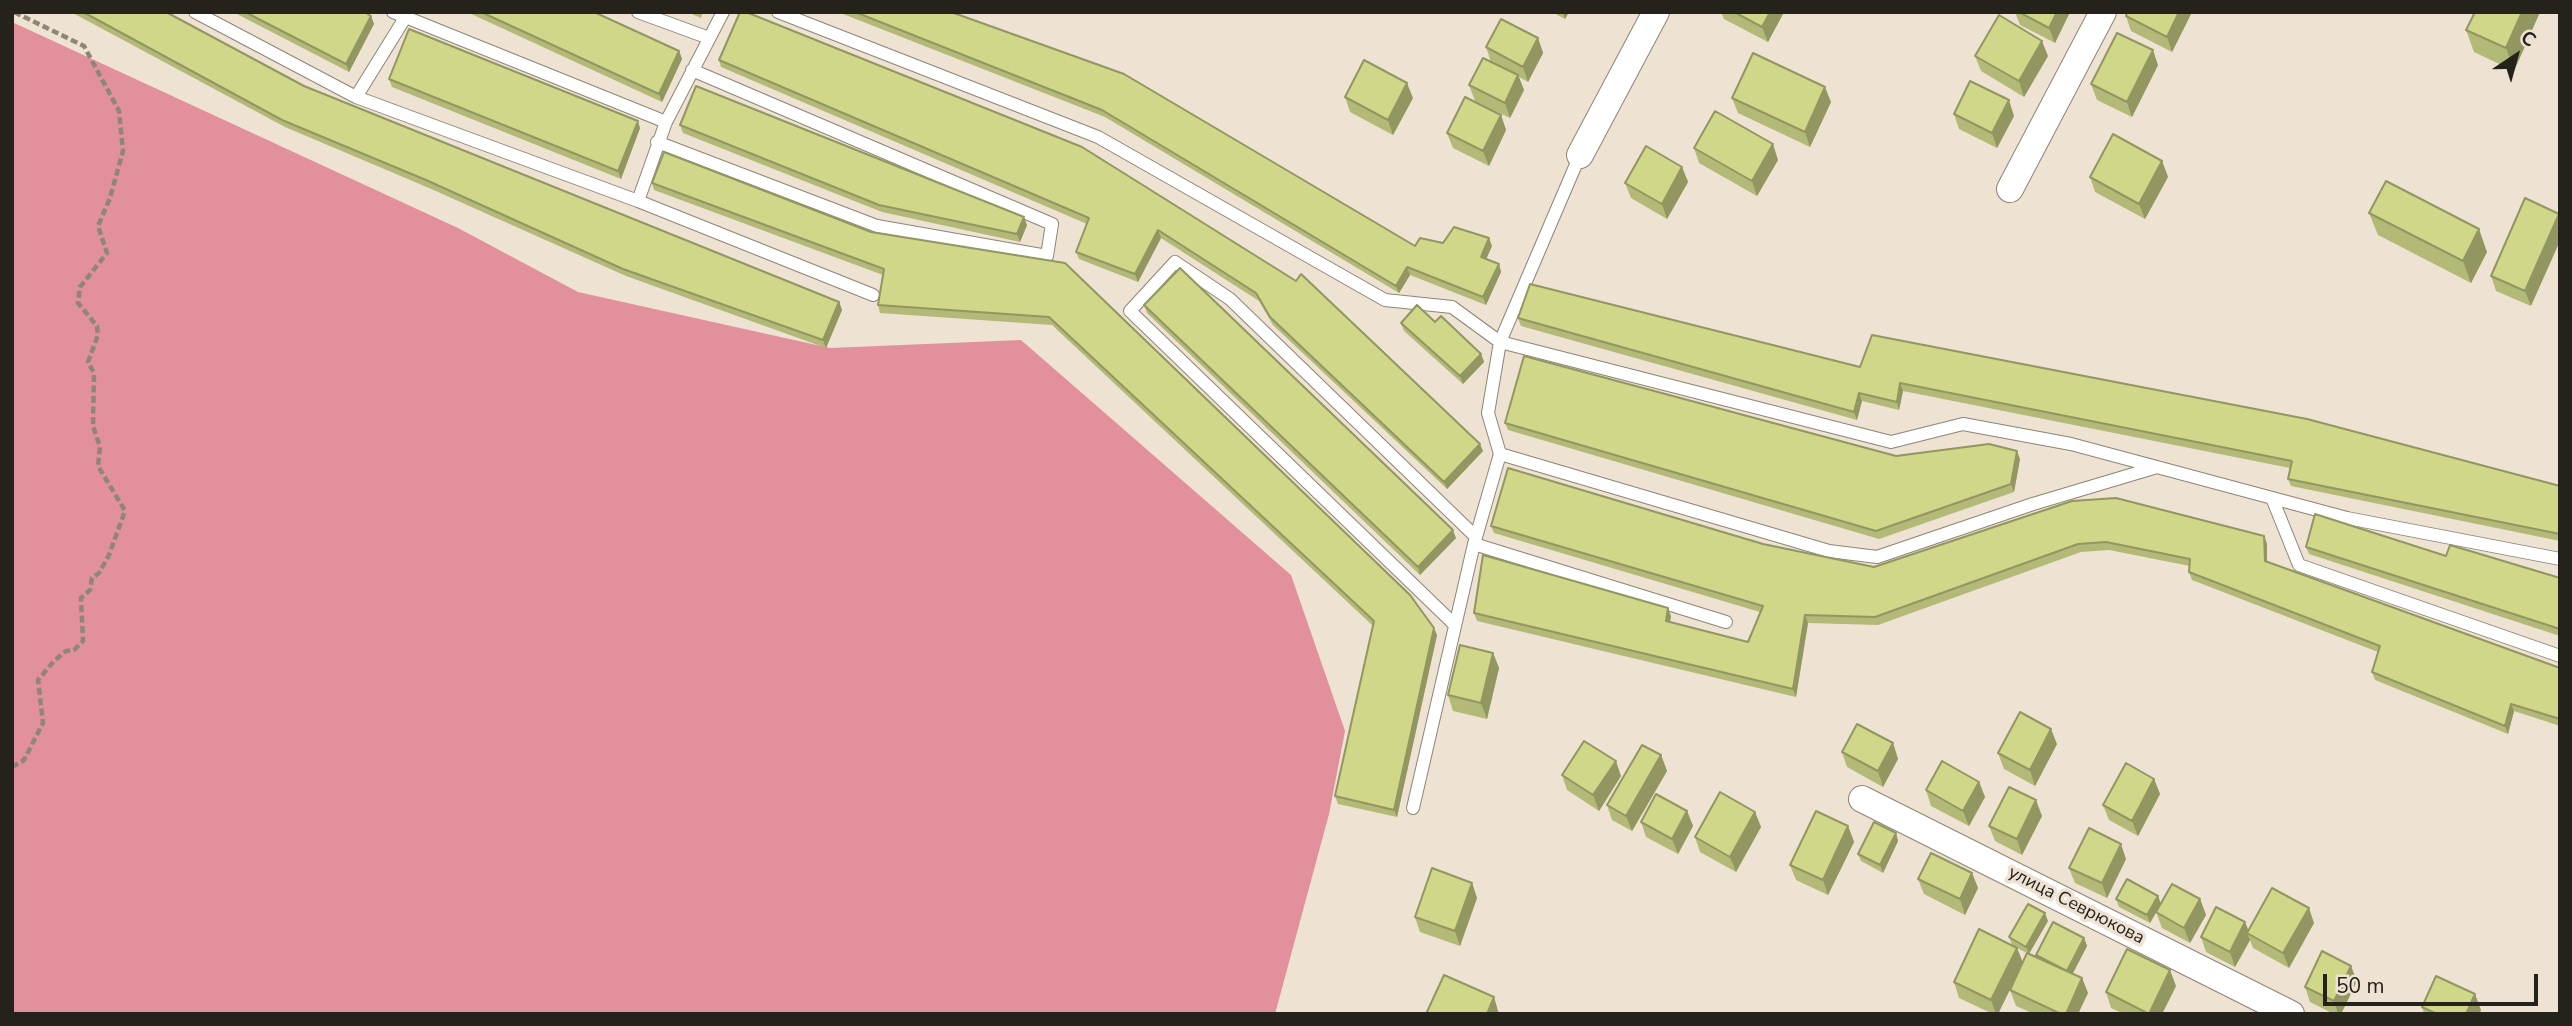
<!DOCTYPE html>
<meta charset="utf-8">
<style>
body{margin:0}
#map{position:relative;width:2572px;height:1026px;overflow:hidden;background:#eee3d3;font-family:"Nunito Sans",sans-serif}
canvas{display:block}
.frame{position:absolute;inset:0;border:14px solid #25211b;pointer-events:none}
.north{position:absolute;left:2481px;top:21px;width:70px;height:70px;-webkit-text-stroke:5px #eee3d3;paint-order:stroke;rotate:36deg;font-size:19px;font-weight:700;line-height:28px;text-align:center;color:#25211b}
.north::after{content:'';display:block;margin:auto;width:24px;height:32px;background:#25211b;clip-path:polygon(50% 0,100% 100%,50% 72%,0 100%)}
.scale{position:absolute;left:2323px;top:974px;width:215px;height:32px;box-sizing:border-box;border:4px solid #25211b;border-top:0;padding-left:9px;font-size:21px;line-height:24px;white-space:nowrap;color:#25211b;-webkit-text-stroke:5px #eee3d3;paint-order:stroke}
</style>
<div id="map">
<canvas width="2572" height="1026"></canvas>
<div class="frame"></div>
<div class="north">С</div>
<div class="scale">50 m</div>
</div>
<script>
const g = document.querySelector('canvas').getContext('2d');
g.lineJoin = 'round';
function paint(path, color) {
  g.fillStyle = color;
  g.fill(path, 'evenodd');
}
function toPath(rows) {
  const path = new Path2D();
  for (const r of rows) {
    path.moveTo(r[0], r[1]);
    for (let i = 2; i < r.length; i += 2) path.lineTo(r[i], r[i + 1]);
  }
  return path;
}
function strokePath(path, color, width, dash) {
  g.strokeStyle = color;
  g.lineWidth = width;
  g.lineCap = dash ? 'butt' : 'round';
  g.setLineDash(dash || []);
  g.stroke(path);
}
function drawText(font, color, halo, rows, align = 'center') {
  g.font = font + ' "Nunito Sans",sans-serif';
  g.lineWidth = 7;
  g.setLineDash([]);
  g.textBaseline = 'middle';
  g.strokeStyle = halo;
  g.fillStyle = color;
  for (const [text, x, y, turn = 0] of rows) {
    g.save();
    g.translate(x, y);
    g.rotate((+turn || 0) * Math.PI / 180);
    g.textAlign = isNaN(turn) ? turn : align;
    if (halo) g.strokeText(text, 0, 0);
    g.fillText(text, 0, 0);
    g.restore();
  }
}
paint(toPath([
 [12,22,458,228,578,292,830,348,1021,340,1291,575,1345,731,1329,814,1275,1014,12,1014]
]), '#e2909c');
const lane = toPath([
 [195,12,356,97,408,13],
 [393,12,666,122],
 [638,12,709,38],
 [723,12,666,122,638,201,873,295],
 [778,12,1098,137,1385,300,1452,307,1500,342,1891,442,1963,424,2071,444,2347,518,2560,559],
 [356,97,638,201],
 [657,142,877,226,1047,256,1052,224,692,70],
 [1500,454,1829,551,1877,557,2033,504,2157,467],
 [2272,498,2299,565,2560,656],
 [1474,544,1726,622],
 [1455,625,1130,311,1175,262,1230,299,1476,537],
 [1413,808,1474,544,1500,454,1488,413,1500,342,1580,155]
]);
const street = toPath([
 [1580,155,1656,12],
 [2010,189,2103,12],
 [1862,799,2291,1014]
]);
strokePath(lane, '#8e8475', 14);
strokePath(street, '#8e8475', 28);
strokePath(toPath([
 [12,767,24,760,43,723,38,680,54,661,66,651,74,650,83,641,81,598,90,590,92,578,99,573,109,555,125,511,98,466,100,447,93,426,94,373,88,362,98,335,97,326,78,303,80,287,107,253,98,226,110,198,123,151,119,111,84,46,14,12]
]), '#8e867b', 4.5, [7, 3.5]);
strokePath(lane, '#fff', 12);
strokePath(street, '#fff', 26);
paint(toPath([
 [71,12,166,12,304,86,839,302,842,310,826,348,626,276,429,188,285,127],
 [233,12,364,12,371,16,374,24,349,72],
 [467,12,594,12,679,51,682,59,662,102],
 [687,12,703,12,701,18],
 [838,12,951,12,1415,246,1443,243,1492,246,1486,259,1499,264,1501,272,1486,305,1410,275,1399,293,1105,117],
 [1552,12,1569,12,1565,19],
 [1721,12,1784,12,1768,42,1724,19],
 [2015,12,2070,12,2055,43,2020,25],
 [2127,12,2192,12,2172,52,2131,31,2126,16],
 [2470,12,2540,12,2514,71,2474,52,2466,30,2474,14],
 [1538,38,1543,53,1528,82,1519,77,1524,90,1510,118,1475,101,1469,85,1491,62,1486,47],
 [1975,56,2048,56,2024,97,1981,71],
 [719,60,1082,147,1483,451,1447,489,1273,325,1259,301,1161,238,1138,282,1079,259,1076,252,1087,224,721,67],
 [2158,65,2132,117,2097,100,2091,84],
 [389,79,640,128,621,179,392,87],
 [1345,97,1413,98,1393,135,1350,112],
 [1732,98,1831,102,1810,147,1738,113],
 [1954,114,2014,116,1997,148,1959,129],
 [1501,115,1506,130,1489,166,1453,148,1447,133],
 [680,125,1027,225,1020,242,882,212,683,133],
 [1694,148,1778,160,1757,196,1699,163],
 [2162,161,2168,177,2145,219,2095,192,2090,177],
 [1682,167,1688,182,1667,219,1631,198,1625,183],
 [652,183,871,232,1065,263,1437,635,1397,817,1338,804,1335,796,1373,626,1052,325,880,313,878,305,883,275,654,190],
 [2525,198,2531,306,2496,291,2491,276],
 [2369,213,2487,252,2471,283,2378,235],
 [1144,305,1456,538,1420,575,1147,313],
 [1518,318,1860,367,2560,486,2560,541,2291,486,2288,479,2290,468,1903,391,1899,410,1862,401,1857,420,1521,326],
 [1401,323,1481,354,1484,362,1463,384,1404,331],
 [1505,423,1896,456,2020,459,2014,492,1879,539,1508,430],
 [2072,501,2264,536,2267,544,2267,562,2560,668,2560,726,2514,711,2508,734,2375,680,2372,672,2378,652,2192,580,2189,572,2190,566,2109,550,2081,552,1878,625,1808,623,1796,697,1477,621,1474,613,1671,616,1670,622,1748,642,1760,612,1494,533,1491,526,1763,544,1874,567],
 [2306,547,2446,556,2560,578,2560,636,2309,554],
 [1493,653,1499,668,1487,719,1453,711,1448,695],
 [1893,743,1898,759,1883,787,1847,767,1842,752],
 [2057,744,2035,786,2004,769,1998,753],
 [1661,755,1667,771,1632,831,1612,820,1607,805],
 [1562,775,1621,776,1599,811,1567,790],
 [2154,779,2160,794,2138,836,2109,820,2103,805],
 [1979,782,1985,797,1969,826,1931,806,1926,790],
 [1687,811,1693,826,1678,854,1646,837,1641,822],
 [1755,812,1761,827,1736,872,1700,852,1695,837],
 [2042,816,2022,855,1995,841,1989,826],
 [1848,826,1854,842,1828,895,1796,880,1790,865],
 [1896,833,1898,841,1883,873,1861,861,1858,854],
 [2126,859,2107,898,2075,883,2069,868],
 [1972,873,1978,888,1965,915,1924,894,1918,879],
 [1472,883,1477,898,1460,946,1420,932,1415,917],
 [2158,896,2161,904,2150,923,2119,907,2116,899],
 [2200,899,2206,915,2190,943,2162,928,2156,912],
 [2048,921,2029,953,2037,957,2036,955,2084,938,2087,946,2073,973,2082,978,2088,993,2078,1014,2034,1014,2016,1006,2010,990,2027,953,2017,948,2023,963,1998,1014,1993,1014,1959,998,1954,982,2012,945,2009,937],
 [2314,923,2289,968,2253,948,2250,940,2235,967,2206,952,2201,937,2248,930],
 [2357,981,2341,1014,2334,1014,2310,1002,2305,987],
 [2176,986,2162,1014,2124,1014,2111,1008,2106,992],
 [2422,1007,2481,1010,2479,1014,2424,1014]
]), '#b3b976');
paint(toPath([
 [1563,12,1569,12,1565,19],
 [1770,12,1784,12,1768,42,1762,27],
 [2057,12,2070,12,2055,43,2049,28],
 [2179,12,2192,12,2172,52,2167,37],
 [2522,12,2540,12,2514,71,2506,48],
 [371,16,374,24,349,72,346,64],
 [1538,38,1543,53,1528,82,1523,67],
 [2042,41,2048,56,2024,97,2019,81],
 [2153,50,2158,65,2132,117,2127,102],
 [679,51,682,59,662,102,659,94],
 [1518,75,1524,90,1510,118,1505,103],
 [1407,83,1413,98,1393,135,1388,120],
 [1825,87,1831,102,1810,147,1805,132],
 [2009,100,2014,116,1997,148,1992,133],
 [1501,115,1506,130,1489,166,1483,151],
 [638,121,640,128,621,179,618,171],
 [1773,144,1778,160,1757,196,1752,181],
 [2162,161,2168,177,2145,219,2139,204],
 [1682,167,1688,182,1667,219,1662,204],
 [2559,214,2560,241,2531,306,2525,291],
 [1024,217,1027,225,1020,242,1017,234],
 [2479,229,2487,252,2471,283,2463,261],
 [1158,230,1161,238,1138,282,1135,274],
 [1489,238,1492,246,1484,264,1481,257],
 [1499,264,1501,272,1486,305,1483,297],
 [1407,267,1410,275,1399,293,1396,286],
 [839,302,842,310,826,348,823,340],
 [1481,354,1484,362,1463,384,1460,376],
 [1900,383,1903,391,1899,410,1897,402],
 [1859,393,1862,401,1857,420,1854,412],
 [1480,444,1483,451,1447,489,1444,482],
 [2017,451,2020,459,2014,492,2011,484],
 [1453,530,1456,538,1420,575,1418,567],
 [2264,536,2267,544,2267,569,2265,561],
 [1668,608,1671,616,1669,629,1666,621],
 [1805,615,1808,623,1796,697,1793,689],
 [1434,628,1437,635,1397,817,1394,810],
 [1493,653,1499,668,1487,719,1481,703],
 [2511,704,2514,711,2508,734,2505,726],
 [2051,729,2057,744,2035,786,2030,770],
 [1893,743,1898,759,1883,787,1878,771],
 [1661,755,1667,771,1632,831,1626,816],
 [1616,761,1621,776,1599,811,1593,795],
 [2154,779,2160,794,2138,836,2132,821],
 [1979,782,1985,797,1969,826,1963,811],
 [2036,800,2042,816,2022,855,2017,839],
 [1687,811,1693,826,1678,854,1672,839],
 [1755,812,1761,827,1736,872,1730,857],
 [1848,826,1854,842,1828,895,1823,880],
 [1896,833,1898,841,1883,873,1880,865],
 [2121,844,2126,859,2107,898,2102,883],
 [1972,873,1978,888,1965,915,1960,899],
 [1472,883,1477,898,1460,946,1455,931],
 [2158,896,2161,904,2150,923,2147,915],
 [2200,899,2206,915,2190,943,2184,928],
 [2309,908,2314,923,2289,968,2283,953],
 [2045,913,2048,921,2029,954,2026,947],
 [2245,922,2250,934,2247,933,2250,940,2235,967,2230,952],
 [2084,938,2087,946,2070,979,2067,971],
 [2017,948,2023,963,1998,1014,1996,1014,1991,1000],
 [2351,966,2357,981,2341,1014,2338,1014,2334,1001],
 [2170,970,2176,986,2162,1014,2149,1014],
 [2082,978,2088,993,2078,1014,2066,1014],
 [2475,994,2481,1010,2479,1014,2466,1014],
 [1494,997,1499,1014,1487,1014]
]), '#929660');
const building = toPath([
 [83,12,166,12,304,86,839,302,823,340,623,269,426,180,282,120,83,12],
 [245,12,364,12,371,16,346,64,245,12],
 [481,12,594,12,679,51,659,94,481,12],
 [740,12,746,12,1082,147,1296,281,1301,274,1480,444,1444,482,1270,317,1256,293,1158,230,1135,274,1076,252,1089,218,719,60,740,12],
 [855,12,951,12,1124,74,1415,246,1420,238,1443,243,1454,227,1489,238,1481,257,1499,264,1483,297,1407,267,1396,286,1102,110,855,12],
 [1734,12,1770,12,1762,27,1734,12],
 [2019,12,2057,12,2049,28,2019,12],
 [2127,12,2179,12,2167,37,2126,16,2127,12],
 [2475,12,2522,12,2506,48,2466,30,2475,12],
 [1999,15,2042,41,2019,81,1975,56,1999,15],
 [1501,19,1538,38,1523,67,1486,47,1501,19],
 [409,29,638,121,618,171,389,79,409,29],
 [2117,33,2153,50,2127,102,2091,84,2117,33],
 [1753,53,1825,87,1805,132,1732,98,1753,53],
 [1483,58,1518,75,1505,103,1469,85,1483,58],
 [1364,60,1407,83,1388,120,1345,97,1364,60],
 [1970,81,2009,100,1992,133,1954,114,1970,81],
 [696,86,1024,217,1017,234,879,205,680,125,696,86],
 [1465,97,1501,115,1483,151,1447,133,1465,97],
 [1715,111,1773,144,1752,181,1694,148,1715,111],
 [2113,134,2162,161,2139,204,2090,177,2113,134],
 [1646,146,1682,167,1662,204,1625,183,1646,146],
 [664,152,871,232,1065,263,1410,595,1434,628,1394,810,1335,796,1374,621,1049,317,878,305,884,269,652,183,664,152],
 [2386,181,2479,229,2463,261,2369,213,2386,181],
 [2525,198,2559,214,2525,291,2491,276,2525,198],
 [1180,268,1453,530,1418,567,1144,305,1180,268],
 [1530,284,1860,367,1872,335,2307,419,2560,486,2560,534,2288,479,2292,461,1900,383,1897,402,1859,393,1854,412,1518,318,1530,284],
 [1417,305,1435,322,1441,316,1481,354,1460,376,1401,323,1417,305],
 [1524,356,1896,456,1989,444,2017,451,2011,484,1876,531,1505,423,1524,356],
 [1508,468,1763,544,1874,567,2072,501,2116,498,2264,536,2265,561,2560,668,2560,719,2511,704,2505,726,2372,672,2380,646,2189,572,2190,559,2106,542,2078,544,1875,617,1805,615,1793,689,1474,613,1483,555,1668,608,1666,621,1748,642,1763,606,1491,526,1508,468],
 [2315,514,2446,556,2450,545,2560,578,2560,629,2306,547,2315,514],
 [1460,645,1493,653,1481,703,1448,695,1460,645],
 [2020,712,2051,729,2030,770,1998,753,2020,712],
 [1857,724,1893,743,1878,771,1842,752,1857,724],
 [1584,741,1616,761,1593,795,1562,775,1584,741],
 [1642,745,1661,755,1626,816,1607,805,1642,745],
 [1942,761,1979,782,1963,811,1926,790,1942,761],
 [2126,763,2154,779,2132,821,2103,805,2126,763],
 [2009,787,2036,800,2017,839,1989,826,2009,787],
 [1720,792,1755,812,1730,857,1695,837,1720,792],
 [1656,794,1687,811,1672,839,1641,822,1656,794],
 [1816,811,1848,826,1823,880,1790,865,1816,811],
 [1874,822,1896,833,1880,865,1858,854,1874,822],
 [2089,828,2121,844,2102,883,2069,868,2089,828],
 [1931,853,1972,873,1960,899,1918,879,1931,853],
 [1432,868,1472,883,1455,931,1415,917,1432,868],
 [2127,879,2158,896,2147,915,2116,899,2127,879],
 [2172,884,2200,899,2184,928,2156,912,2172,884],
 [2272,888,2309,908,2283,953,2247,933,2272,888],
 [2028,904,2045,913,2026,947,2009,937,2028,904],
 [2216,907,2245,922,2230,952,2201,937,2216,907],
 [2053,922,2084,938,2067,971,2036,955,2053,922],
 [1979,929,2017,948,1991,1000,1954,982,1979,929],
 [2127,949,2170,970,2149,1014,2106,992,2127,949],
 [2322,951,2351,966,2334,1001,2305,987,2322,951],
 [2027,953,2082,978,2066,1014,2061,1014,2010,990,2027,953],
 [1444,975,1494,997,1487,1014,1426,1014,1444,975],
 [2436,976,2475,994,2466,1014,2437,1014,2422,1007,2436,976]
]);
paint(building, '#d0d789');
strokePath(building, '#929660', 2);
drawText('18px', '#25211b', '#eee3d3', [
 ["улица Севрюкова",2076,906,27]
]);
</script>
